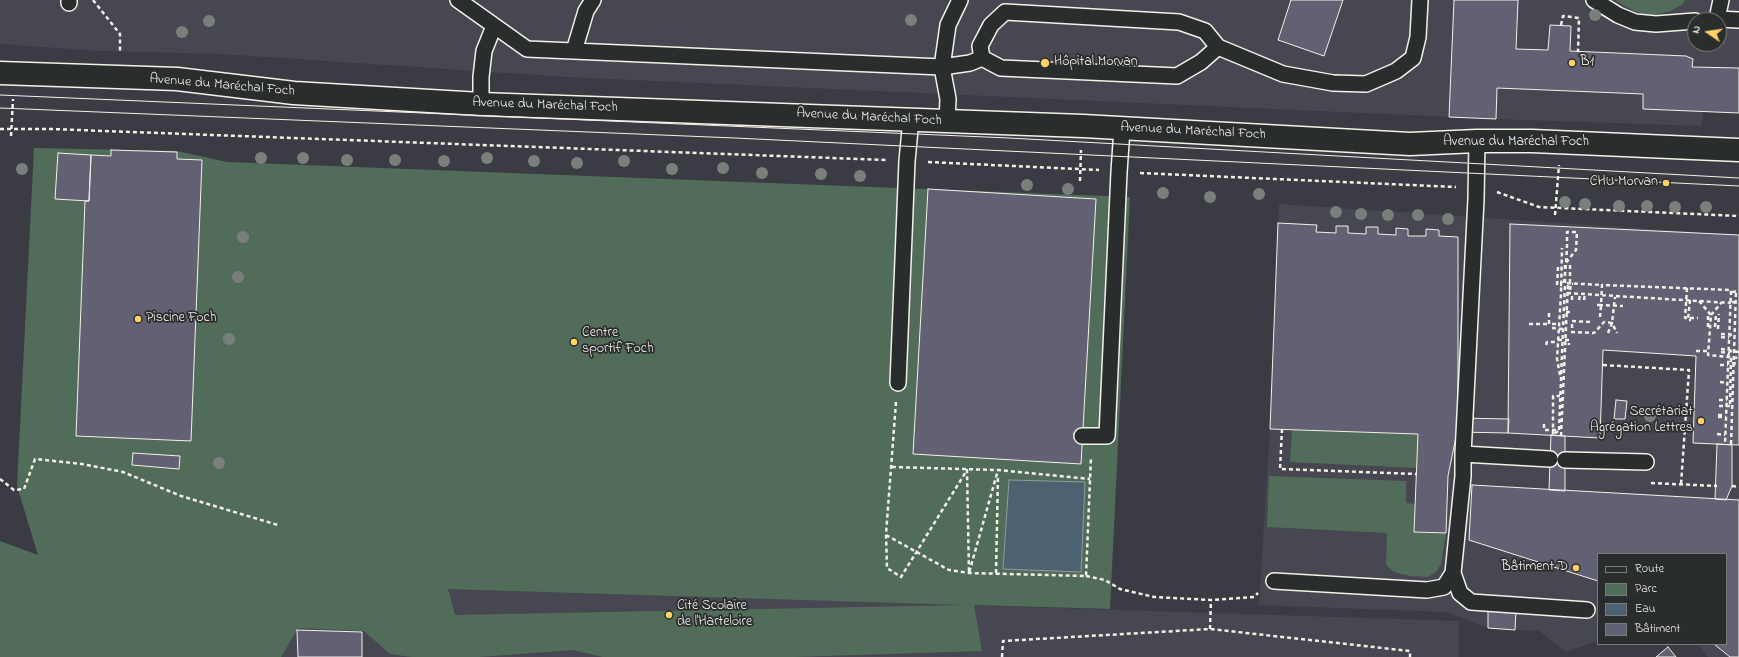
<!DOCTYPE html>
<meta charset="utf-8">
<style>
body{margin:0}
#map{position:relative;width:1739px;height:657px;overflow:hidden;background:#3b3c43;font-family:"Indie Flower",sans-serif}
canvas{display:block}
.legend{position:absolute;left:1597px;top:553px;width:130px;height:92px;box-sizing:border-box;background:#2a2d2e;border:1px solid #7b7b78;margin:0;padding:5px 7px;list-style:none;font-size:12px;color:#f4f1e8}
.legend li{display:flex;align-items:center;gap:8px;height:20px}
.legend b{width:20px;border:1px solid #7b7b78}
.north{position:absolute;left:1687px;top:12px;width:40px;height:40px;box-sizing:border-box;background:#2a2d2e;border:1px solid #7b7b78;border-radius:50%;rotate:283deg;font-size:11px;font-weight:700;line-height:16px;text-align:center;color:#f4f1e8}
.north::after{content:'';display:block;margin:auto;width:14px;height:18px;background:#ffd166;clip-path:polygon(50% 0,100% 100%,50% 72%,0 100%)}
</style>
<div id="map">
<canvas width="1739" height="657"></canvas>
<ul class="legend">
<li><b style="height:5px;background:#2a2d2e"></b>Route</li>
<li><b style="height:11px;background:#526c5a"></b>Parc</li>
<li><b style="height:11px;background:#4d6270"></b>Eau</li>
<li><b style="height:11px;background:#626073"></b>Bâtiment</li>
</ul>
<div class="north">N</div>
</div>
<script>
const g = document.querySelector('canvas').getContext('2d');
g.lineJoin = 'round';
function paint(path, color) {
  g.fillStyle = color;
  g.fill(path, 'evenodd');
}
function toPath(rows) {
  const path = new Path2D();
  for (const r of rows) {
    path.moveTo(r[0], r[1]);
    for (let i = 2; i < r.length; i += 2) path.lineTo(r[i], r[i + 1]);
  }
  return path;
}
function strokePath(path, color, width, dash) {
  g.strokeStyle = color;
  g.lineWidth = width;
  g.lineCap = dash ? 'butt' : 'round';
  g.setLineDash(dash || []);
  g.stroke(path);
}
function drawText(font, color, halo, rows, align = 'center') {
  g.font = font + ' "Indie Flower",sans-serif';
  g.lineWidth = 3.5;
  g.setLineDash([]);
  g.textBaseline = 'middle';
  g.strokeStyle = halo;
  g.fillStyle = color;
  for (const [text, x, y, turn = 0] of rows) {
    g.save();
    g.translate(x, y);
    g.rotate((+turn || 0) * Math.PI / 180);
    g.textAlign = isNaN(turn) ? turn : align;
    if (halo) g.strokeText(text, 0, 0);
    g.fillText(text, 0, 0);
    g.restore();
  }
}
paint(toPath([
 [0,0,1739,0,1739,113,1703,112,1702,126,1496,119,567,77,222,54,101,51,0,44],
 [1695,20,1719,20,1719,44,1695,44],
 [1279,204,1739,235,1739,657,1708,657,1697,644,1726,644,1726,554,1598,554,1598,641,1566,652,1539,631,1488,628,1446,612,1259,605,1270,429],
 [130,578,1459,621,1459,657,1581,657,0,657,0,644]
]), '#474751');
paint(toPath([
 [1615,0,1685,0,1683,4,1671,11,1653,15,1636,12],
 [34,148,177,151,227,162,1130,197,1110,609,974,605,982,651,794,657,603,657,573,650,479,657,412,657,390,654,364,631,298,628,281,657,0,657,0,541,38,555,17,486],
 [448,589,962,605,455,615],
 [1292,430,1418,434,1417,468,1290,462],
 [1269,476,1406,481,1406,503,1415,504,1415,532,1446,533,1441,564,1436,572,1428,577,1410,576,1394,572,1386,565,1387,533,1267,527]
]), '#526c5a');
const water = toPath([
 [1009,480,1085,482,1081,572,1003,569,1009,480]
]);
paint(water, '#4d6270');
strokePath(water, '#909ba0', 1);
const building = toPath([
 [1291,0,1343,0,1324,56,1278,40,1291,0],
 [1454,0,1518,0,1516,49,1548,50,1550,25,1571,26,1570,51,1686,56,1693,59,1692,67,1739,68,1739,113,1643,109,1643,94,1497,88,1496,119,1449,117,1454,0],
 [111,150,177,152,177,159,202,160,191,441,76,436,85,201,89,201,91,155,111,156,111,150],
 [58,153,91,155,89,201,55,199,58,153],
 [928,189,1096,199,1081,464,913,454,928,189],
 [1278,223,1317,225,1316,232,1336,233,1336,226,1348,226,1348,233,1366,234,1366,227,1378,227,1378,234,1396,235,1396,228,1408,229,1408,236,1426,236,1426,229,1439,230,1439,236,1458,237,1458,418,1457,432,1448,476,1446,533,1414,532,1418,434,1270,429,1278,223],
 [1510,224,1739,235,1739,445,1693,443,1696,356,1603,350,1600,438,1508,433,1510,224],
 [1616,400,1627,401,1625,419,1614,419,1616,400],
 [1458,418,1509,419,1508,433,1457,432,1458,418],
 [1551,435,1565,436,1565,491,1549,490,1551,435],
 [1717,444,1732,445,1732,486,1726,500,1715,499,1717,444],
 [133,453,180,456,179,469,132,465,133,453],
 [1472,485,1739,500,1739,657,1730,657,1714,644,1726,644,1726,554,1598,554,1598,581,1469,540,1472,485],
 [1488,609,1516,611,1515,630,1488,628,1488,609],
 [297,630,362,632,362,657,298,657,297,630],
 [1668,647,1676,657,1656,657,1668,647]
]);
paint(building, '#626073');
strokePath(building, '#f4f1e8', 1);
const lane = toPath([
 [458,0,527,49,942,67,970,63,982,58,1001,68,1177,76,1201,62,1218,47],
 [1594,0,1618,15,1635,22,1656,24,1695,21],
 [1721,0,1717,19,1739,20],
 [69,3,69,0],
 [574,51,586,11,593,0],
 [982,58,980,46,991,25,1005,12,1179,22,1205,31,1218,47,1283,74,1333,83,1366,84,1396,71,1413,58,1418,37,1420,0],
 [481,104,481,77,484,51,494,26],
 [947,122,948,99,942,67,948,25,960,0],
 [1477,141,1476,199,1463,454,1550,459],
 [898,383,907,161,911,119],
 [1082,436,1107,436,1119,172,1122,129],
 [1565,460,1646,462],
 [1453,573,1460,593,1471,602,1587,610],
 [1274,581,1427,590,1444,587,1453,573,1463,476,1463,454]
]);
const secondary = toPath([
 [0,73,177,79,294,93,481,104,1083,126,1410,144,1477,141,1532,141,1739,150]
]);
strokePath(lane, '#f4f1e8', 18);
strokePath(secondary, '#f4f1e8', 25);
strokePath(toPath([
 [93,0,120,34,120,53],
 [1561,25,1563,16,1579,18,1578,52],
 [0,129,51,129,887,160],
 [11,136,13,99],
 [928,162,1099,170],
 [1140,173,1456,187],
 [1080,181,1081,150],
 [1497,192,1539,207,1739,216],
 [1555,215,1559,165],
 [1570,265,1570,283],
 [1558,267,1557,285,1562,285],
 [1687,288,1685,318,1698,318],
 [1570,290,1571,284,1573,284],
 [1732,292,1739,291],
 [1567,293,1731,303],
 [1572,300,1572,294],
 [1579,300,1580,295],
 [1584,300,1585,294],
 [1690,300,1688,320,1691,320],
 [1699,301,1711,315,1708,355,1739,358],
 [1732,302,1739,303],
 [1597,305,1601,305,1602,285,1731,290,1725,444],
 [1599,305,1623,306],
 [1566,312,1573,312],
 [1549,313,1549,324,1559,324],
 [1711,315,1722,302],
 [1600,317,1601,305],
 [1590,322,1572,321,1572,332,1594,333,1604,322,1612,323,1615,297],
 [1529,324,1549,324],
 [1708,327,1708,313],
 [1715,327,1716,314],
 [1552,328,1563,329],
 [1718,329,1719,314],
 [1608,333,1612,323,1617,333],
 [1721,334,1735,335],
 [1721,337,1729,338],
 [1558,340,1569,340,1569,345],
 [1546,345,1547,342,1558,342],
 [1721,349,1729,350],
 [1730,349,1730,351,1739,352],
 [1696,351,1709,351],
 [1721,352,1730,353],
 [1732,363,1739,364],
 [1603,365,1689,370,1681,484],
 [1720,365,1728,365],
 [1560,375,1557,359,1561,294,1562,248],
 [1720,382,1727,383],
 [1719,400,1727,400],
 [896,402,886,534,887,568,901,577,967,470,969,573,998,470],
 [1730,404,1731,358],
 [1719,406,1732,406],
 [1718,415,1725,415],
 [1718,417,1726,417],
 [1544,424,1544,430,1559,430,1563,329,1565,285,1565,264,1576,250,1577,232,1567,232,1567,247,1566,264,1564,283,1602,285],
 [1282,429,1280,469,1417,474],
 [1558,431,1553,435,1553,396,1560,396],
 [1717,434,1725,435],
 [1561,436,1568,284],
 [1731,444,1736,291],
 [892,467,998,470,1090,479],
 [0,479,14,490,24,489,35,459,82,464,123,472,181,496,278,525],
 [1651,483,1717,486],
 [1732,486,1739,487],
 [886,535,949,570,969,573,1086,576,1091,457],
 [996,573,998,475],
 [1086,576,1105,580,1120,589,1154,597,1211,600,1254,597,1258,593],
 [1210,629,1211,600],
 [1002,657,1003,641,1210,629,1410,651,1410,657]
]), '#f4f1e8', 2.5, [4, 3]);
strokePath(lane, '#2a2d2e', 15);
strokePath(secondary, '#2a2d2e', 22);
strokePath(toPath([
 [0,95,1009,138,1739,178],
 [0,108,735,138,1739,186]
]), '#f4f1e8', 1);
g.fillStyle = '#797f7b';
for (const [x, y] of [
 [1595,15],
 [911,20],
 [209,21],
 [182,32],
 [261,158],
 [303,158],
 [487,158],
 [347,160],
 [395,160],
 [444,161],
 [534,161],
 [624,161],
 [577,163],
 [723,168],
 [22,169],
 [672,169],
 [762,173],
 [821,174],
 [860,176],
 [1027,185],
 [1068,189],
 [1163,193],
 [1259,194],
 [1210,197],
 [1565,202],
 [1585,204],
 [1619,206],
 [1647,206],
 [1675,207],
 [1706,207],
 [1336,212],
 [1361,214],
 [1388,215],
 [1418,215],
 [1448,219],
 [243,237],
 [238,277],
 [229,339],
 [1650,416],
 [219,463]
]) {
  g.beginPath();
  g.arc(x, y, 6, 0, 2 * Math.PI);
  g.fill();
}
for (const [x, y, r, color] of [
 [1045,63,5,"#ffd166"],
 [1572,63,4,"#ffd166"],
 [1666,183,4,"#ffd166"],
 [138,319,4,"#ffd166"],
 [574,342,4,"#ffd166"],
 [1701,421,4,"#ffd166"],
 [1576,568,4,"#ffd166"],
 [669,615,4,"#ffd166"]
]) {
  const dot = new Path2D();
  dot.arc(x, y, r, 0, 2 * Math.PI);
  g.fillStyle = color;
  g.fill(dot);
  strokePath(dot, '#2a2d2e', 1.5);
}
drawText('14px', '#f4f1e8', '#2a2d2e', [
 ["Hôpital Morvan",1054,63],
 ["B1",1580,63],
 ["CHU Morvan",1658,183,"right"],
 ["Piscine Foch",146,319],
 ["Centre",582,334],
 ["sportif Foch",582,350],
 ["Secrétariat",1693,413,"right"],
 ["Agrégation Lettres",1693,429,"right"],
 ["Bâtiment D",1568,568,"right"],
 ["Cité Scolaire",677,607],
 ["de l'Harteloire",677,623]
], 'left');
drawText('14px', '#f4f1e8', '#2a2d2e', [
 ["Avenue du Maréchal Foch",222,86,5],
 ["Avenue du Maréchal Foch",545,106,2],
 ["Avenue du Maréchal Foch",869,118,3],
 ["Avenue du Maréchal Foch",1193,132,3],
 ["Avenue du Maréchal Foch",1516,143]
]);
</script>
